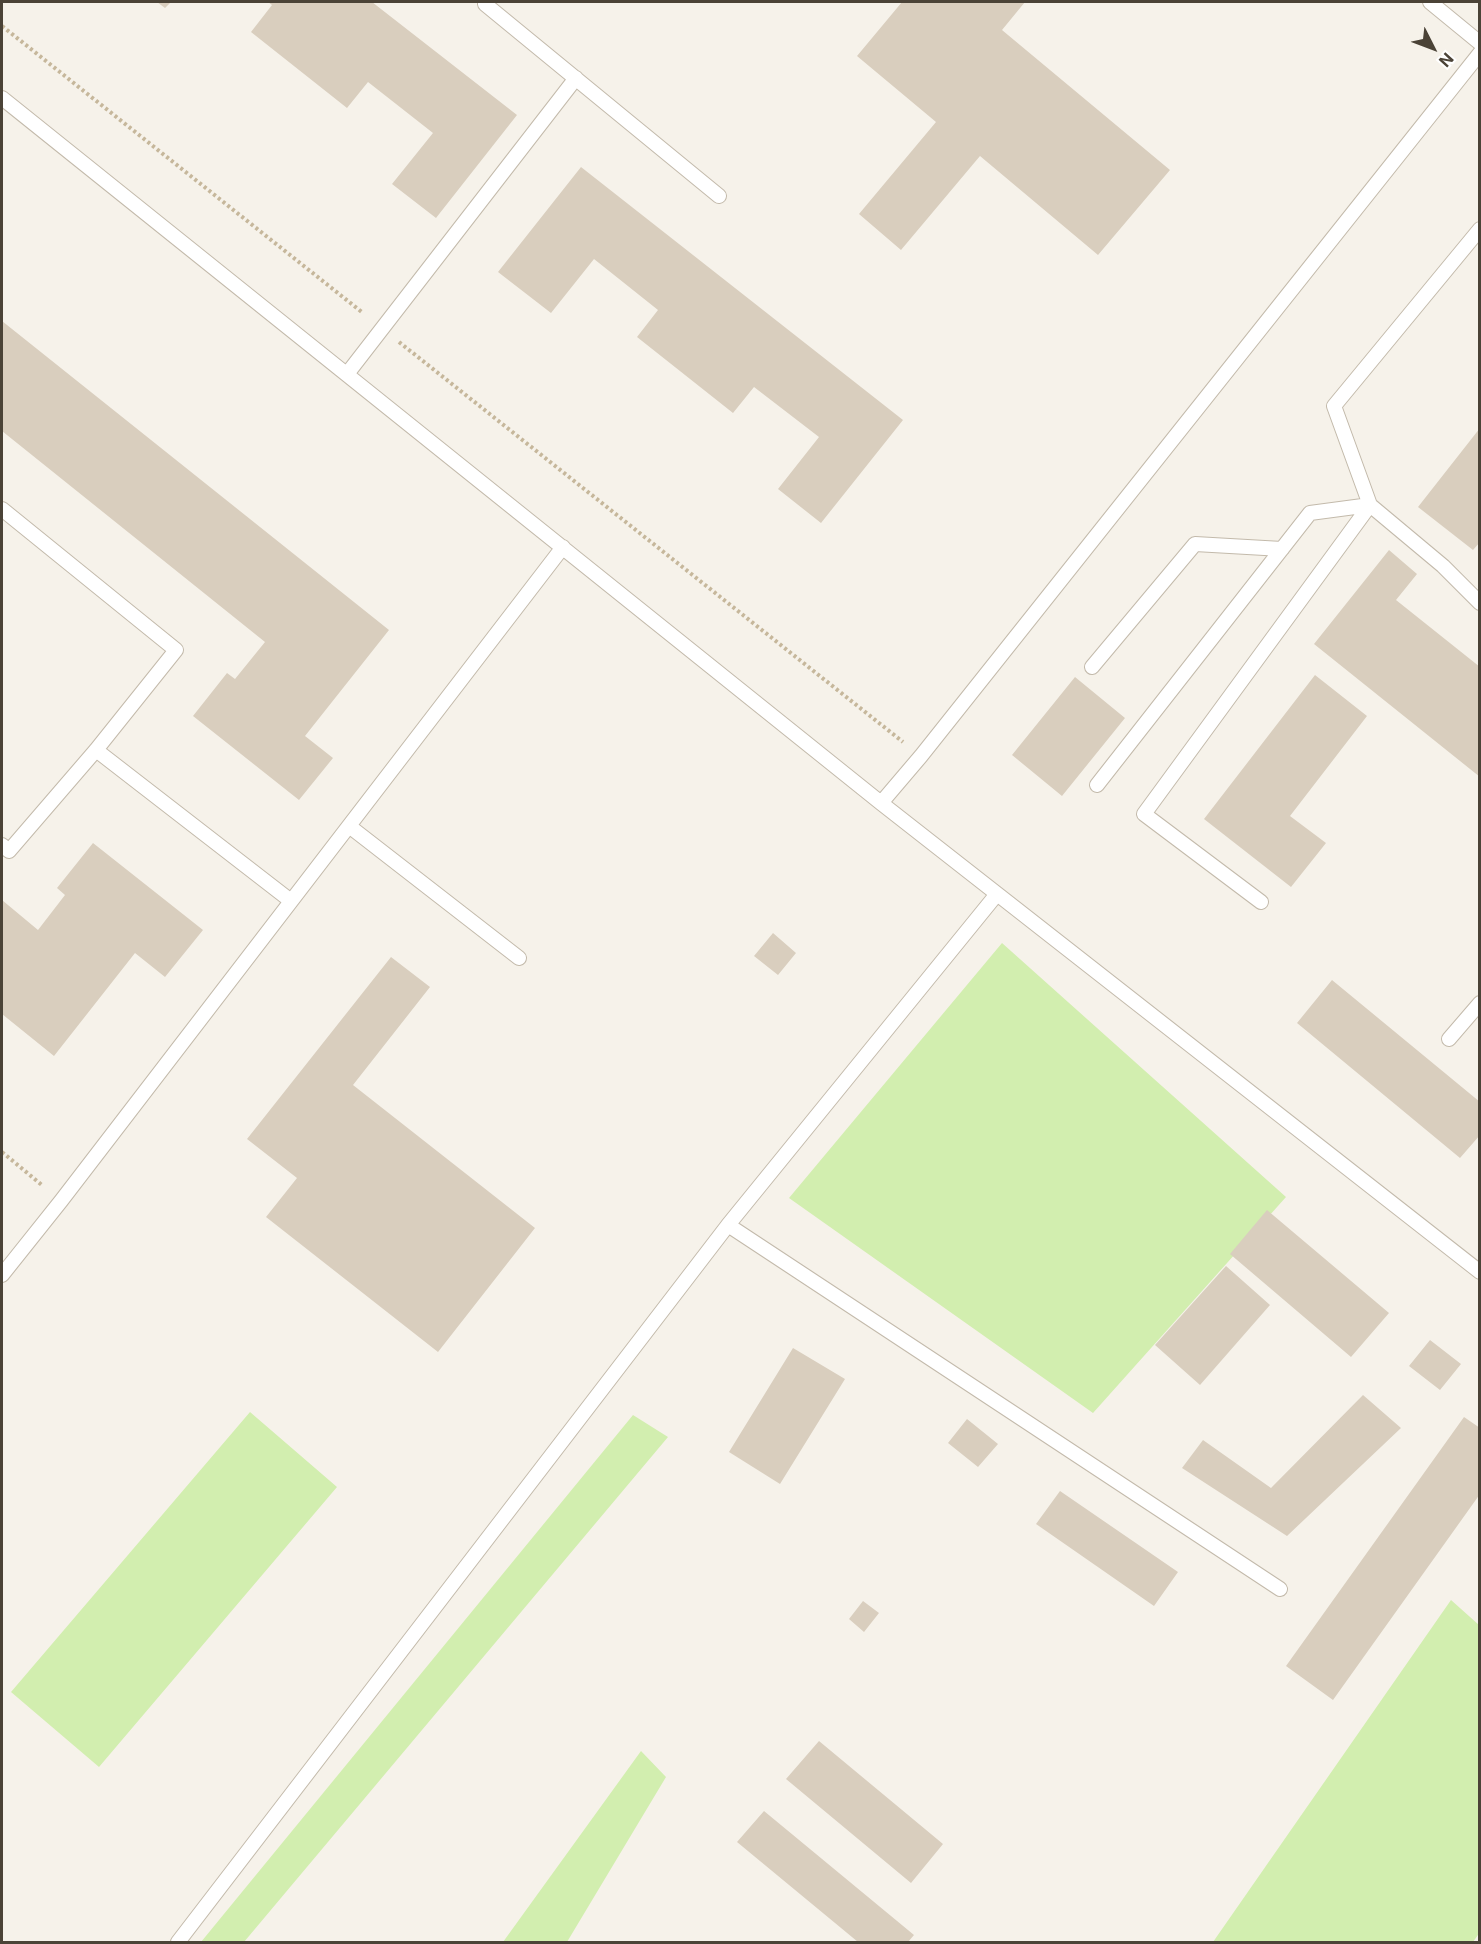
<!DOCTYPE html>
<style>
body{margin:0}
#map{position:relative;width:1481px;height:1944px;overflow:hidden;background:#f6f2ea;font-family:Inter,sans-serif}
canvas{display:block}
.frame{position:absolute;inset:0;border:3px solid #4b4337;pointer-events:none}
.north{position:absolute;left:1403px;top:18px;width:60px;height:60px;-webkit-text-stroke:4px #fff;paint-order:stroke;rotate:132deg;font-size:16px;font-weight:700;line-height:24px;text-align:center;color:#4b4337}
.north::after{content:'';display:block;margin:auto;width:21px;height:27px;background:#4b4337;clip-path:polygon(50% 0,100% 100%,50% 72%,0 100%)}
</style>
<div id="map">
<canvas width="1481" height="1944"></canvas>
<div class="frame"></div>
<div class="north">N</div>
</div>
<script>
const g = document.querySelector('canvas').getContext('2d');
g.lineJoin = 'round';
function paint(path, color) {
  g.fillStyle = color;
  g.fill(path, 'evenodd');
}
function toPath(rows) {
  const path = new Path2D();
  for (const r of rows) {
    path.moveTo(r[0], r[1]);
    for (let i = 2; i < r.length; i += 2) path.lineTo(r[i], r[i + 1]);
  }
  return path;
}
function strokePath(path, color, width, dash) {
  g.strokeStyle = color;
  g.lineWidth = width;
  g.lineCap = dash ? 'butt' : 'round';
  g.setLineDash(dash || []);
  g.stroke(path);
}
paint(toPath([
 [1002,943,1286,1197,1093,1413,789,1198],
 [250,1412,337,1487,99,1767,11,1692],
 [633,1415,668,1437,244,1942,201,1942],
 [1451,1600,1479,1625,1480,1932,1473,1942,1213,1942],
 [641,1751,666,1777,567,1942,503,1942]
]), '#d2eeaf');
paint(toPath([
 [157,2,171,2,165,8],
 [268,2,372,2,517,115,436,218,392,184,433,133,368,82,347,108,251,32,272,5],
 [902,2,1025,2,1002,30,1170,170,1098,255,980,156,901,250,859,214,936,122,857,56],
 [581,167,903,420,821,523,778,489,819,437,754,387,733,413,637,337,658,310,594,259,551,313,498,272],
 [2,321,389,630,305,736,333,758,299,800,193,716,227,673,235,679,265,642,2,431],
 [1480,428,1480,542,1473,550,1418,507],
 [1389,550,1417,574,1396,600,1480,667,1480,777,1314,644],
 [1315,675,1367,716,1290,816,1326,843,1291,887,1204,819],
 [1075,677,1125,718,1062,796,1012,755],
 [93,843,203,930,165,977,135,953,54,1056,2,1014,2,900,38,930,65,895,57,888],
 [773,933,796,953,778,975,754,956],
 [391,957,430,987,353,1085,535,1228,438,1352,266,1217,297,1178,247,1139],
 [1332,980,1480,1102,1480,1135,1460,1158,1297,1023],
 [1267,1210,1389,1313,1351,1357,1230,1254],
 [1226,1266,1270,1305,1200,1385,1155,1345],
 [1430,1340,1461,1364,1440,1390,1409,1366],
 [793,1348,845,1379,780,1484,729,1452],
 [1363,1395,1401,1428,1287,1536,1182,1468,1203,1440,1271,1488],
 [1464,1417,1480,1428,1480,1494,1333,1700,1286,1666],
 [967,1419,998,1444,978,1467,948,1443],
 [1060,1491,1178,1572,1154,1606,1036,1524],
 [863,1601,879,1613,864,1632,849,1619],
 [819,1741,943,1844,911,1883,786,1779],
 [764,1811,914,1935,908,1942,858,1942,737,1842]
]), '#d9cebe');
const service = toPath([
 [1430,2,1480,43],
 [485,4,719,196],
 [2,98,881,803,1480,1272],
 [347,374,576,78],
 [2,509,176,650,96,750,9,851,2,845],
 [1092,667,1195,544,1282,549],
 [96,750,291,901],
 [1097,785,1310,513,1370,505,1334,406,1480,229],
 [881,803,921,756,1480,53],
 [349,826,519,958],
 [1261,902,1144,814,1370,505,1443,566,1480,603],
 [1449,1039,1480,1003],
 [728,1225,1280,1589],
 [2,1275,61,1201,563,547],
 [178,1942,728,1225,997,894]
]);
strokePath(service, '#c3baab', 16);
strokePath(toPath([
 [2,26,363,313],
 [399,342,903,742],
 [2,1152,43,1186]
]), '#c6b79b', 4, [3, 3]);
strokePath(service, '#fff', 14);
</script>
